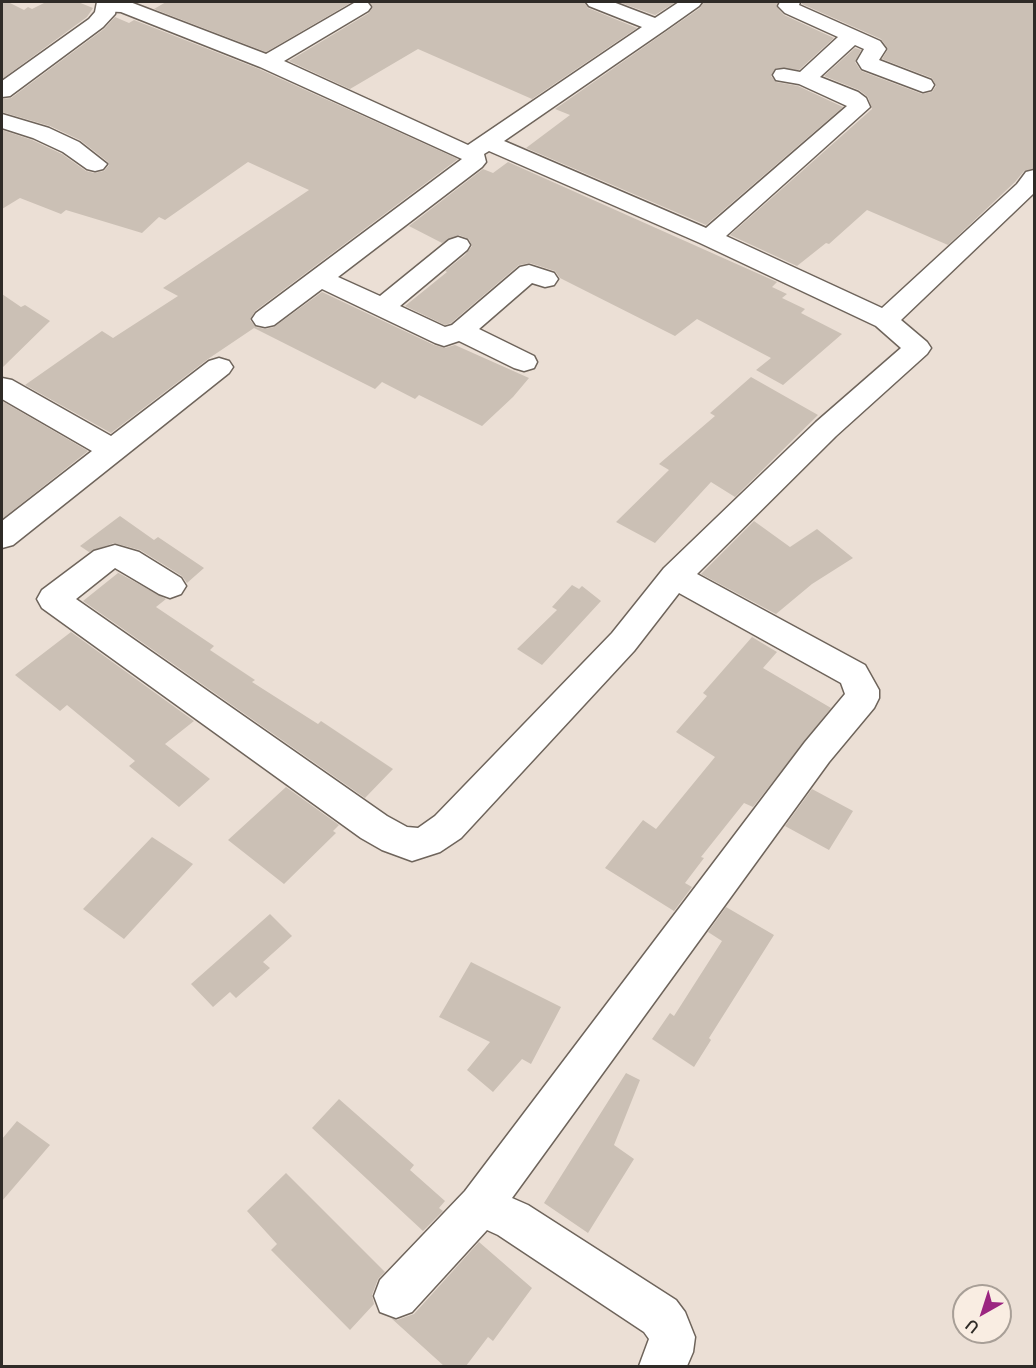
<!DOCTYPE html>
<style>
body{margin:0}
#map{position:relative;width:1036px;height:1368px;overflow:hidden;background:#ebdfd5;font-family:Manrope,sans-serif}
canvas{display:block}
.frame{position:absolute;inset:0;border:3px solid #2f2b27;pointer-events:none}
.north{position:absolute;left:952px;top:1284px;width:60px;height:60px;box-sizing:border-box;background:#f9ede2;border:2px solid #a89f97;border-radius:50%;rotate:219deg;font-size:16px;font-weight:700;line-height:24px;text-align:center;color:#2f2b27}
.north::after{content:'';display:block;margin:auto;width:21px;height:27px;background:#9b2580;clip-path:polygon(50% 0,100% 100%,50% 72%,0 100%)}
</style>
<div id="map">
<canvas width="1036" height="1368"></canvas>
<div class="frame"></div>
<div class="north">U</div>
</div>
<script>
const g = document.querySelector('canvas').getContext('2d');
g.lineJoin = 'round';
function paint(path, color) {
  g.fillStyle = color;
  g.fill(path, 'evenodd');
}
function toPath(rows) {
  const path = new Path2D();
  for (const r of rows) {
    path.moveTo(r[0], r[1]);
    for (let i = 2; i < r.length; i += 2) path.lineTo(r[i], r[i + 1]);
  }
  return path;
}
function strokePath(path, color, width, dash) {
  g.strokeStyle = color;
  g.lineWidth = width;
  g.lineCap = dash ? 'butt' : 'round';
  g.setLineDash(dash || []);
  g.stroke(path);
}
paint(toPath([
 [2,2,8,2,24,10,28,7,32,9,46,2,78,2,93,8,87,17,2,79],
 [166,2,352,2,266,52,154,9],
 [369,2,584,2,588,8,637,28,532,99,418,49,350,89,289,61,369,13,373,7],
 [618,2,676,2,655,15],
 [704,2,778,2,776,6,784,15,834,38,799,70,776,68,771,76,776,82,798,86,843,107,706,225,526,148,570,115,555,109,700,8],
 [802,2,1035,2,1035,168,1024,171,1015,182,948,245,867,210,829,244,826,243,797,266,730,235,872,109,868,97,859,90,824,76,855,48,861,50,855,62,861,71,922,94,932,92,936,86,932,78,882,59,888,49,881,39,802,4],
 [115,17,129,23,134,20,259,69,458,159,255,311,250,320,256,327,265,329,274,327,322,292,434,345,445,348,455,345,529,378,513,397,482,426,419,395,415,399,382,382,375,389,254,328,208,359,111,433,25,385,102,331,113,338,178,296,163,288,309,190,248,162,165,220,159,217,142,233,66,210,61,214,20,198,2,209,2,130,32,140,62,154,86,171,94,173,104,171,109,165,108,162,80,140,50,126,2,112,2,99,11,98,104,29],
 [508,162,777,282,772,287,787,294,782,298,805,309,801,313,842,334,783,385,756,370,771,358,697,319,675,336,560,278,555,271,530,263,519,265,451,323,445,325,405,306,447,272,445,271,465,255,472,246,469,239,459,235,442,243,409,226,483,169,493,173],
 [2,294,21,307,25,305,50,321,2,368],
 [751,377,818,415,735,497,711,482,655,543,616,522,669,470,659,464,715,416,710,413],
 [2,401,88,451,2,519],
 [120,516,154,540,158,537,204,568,187,583,182,576,140,550,114,543,89,552,80,546],
 [754,521,790,547,817,529,853,558,812,584,776,614,701,574],
 [115,571,166,599,156,607,214,646,210,650,255,680,252,682,318,724,321,721,393,769,365,798,83,601,118,573],
 [572,585,579,589,582,586,601,601,542,665,517,649,557,610,552,607],
 [71,632,194,721,165,744,210,779,179,807,129,766,135,761,67,705,60,711,15,675],
 [752,637,777,652,763,668,831,708,753,807,744,803,701,857,704,858,685,883,692,887,674,911,605,868,643,820,656,829,715,757,676,732,707,696,703,693],
 [286,787,339,825,333,831,336,833,284,884,228,840],
 [812,789,853,811,829,850,785,826],
 [152,837,193,864,124,939,83,909],
 [726,907,774,935,709,1038,711,1040,694,1067,652,1039,670,1013,674,1016,722,941,708,932],
 [270,914,292,936,263,962,270,968,236,998,230,992,213,1007,191,984],
 [471,962,561,1007,531,1064,522,1059,493,1092,467,1070,490,1042,439,1017],
 [626,1073,640,1080,614,1145,634,1159,588,1233,544,1203],
 [339,1099,414,1165,410,1170,445,1201,439,1208,443,1211,423,1231,312,1128],
 [17,1121,50,1145,2,1201,2,1139],
 [286,1173,385,1272,378,1279,372,1295,374,1304,350,1330,271,1250,277,1244,247,1211],
 [479,1242,532,1288,493,1341,488,1337,466,1366,444,1366,391,1318,397,1320,414,1314]
]), '#cbc0b5');
const street = toPath([
 [106,2,130,2,266,54,354,3,368,3,371,7,368,11,284,61,468,145,642,27,589,6,586,2,613,2,655,18,679,2,702,2,699,6,665,30,504,141,706,228,847,106,799,84,776,80,773,75,776,70,784,69,800,72,838,37,785,13,778,6,780,2,800,2,799,5,880,41,886,49,879,60,931,80,934,85,931,90,923,92,862,69,857,61,864,49,855,45,820,77,858,92,866,98,870,107,726,236,882,308,1017,184,1026,172,1034,170,1033,194,901,320,927,342,931,348,927,354,836,436,697,574,865,665,879,690,879,698,874,708,829,762,512,1198,528,1205,676,1300,685,1312,695,1337,693,1352,687,1366,639,1366,649,1339,644,1332,498,1235,487,1230,412,1312,396,1318,380,1312,374,1296,380,1280,465,1191,805,742,845,694,841,683,679,593,634,651,461,838,440,852,412,861,382,850,361,838,42,608,37,599,42,590,94,551,115,545,139,552,181,578,186,586,181,594,170,598,159,594,115,568,76,599,387,816,407,827,418,828,435,816,612,633,664,568,816,422,901,348,876,326,700,243,489,151,484,154,486,162,482,167,338,277,380,296,449,240,458,237,467,240,470,245,467,250,400,306,445,327,452,325,520,267,529,265,554,273,558,279,554,285,545,287,532,283,479,329,534,356,537,362,534,368,524,371,514,368,459,341,444,346,435,343,322,289,274,325,265,327,256,325,252,319,256,313,462,159,260,67,121,12,101,11,98,7,106,2],
 [2,114,49,128,79,142,107,164,103,169,95,171,87,169,63,152,33,138,2,128,2,114],
 [219,358,229,361,233,367,229,373,13,545,2,548,2,521,92,451,2,399,2,378,12,380,111,436,209,361,219,358]
]);
const secondary = toPath([
 [97,2,117,2,115,14,103,27,10,96,2,97,2,81,89,19,95,12,97,2]
]);
strokePath(street, '#6e645b', 3);
strokePath(secondary, '#6e645b', 3);
paint(street, '#fff');
paint(secondary, '#fff');
</script>
